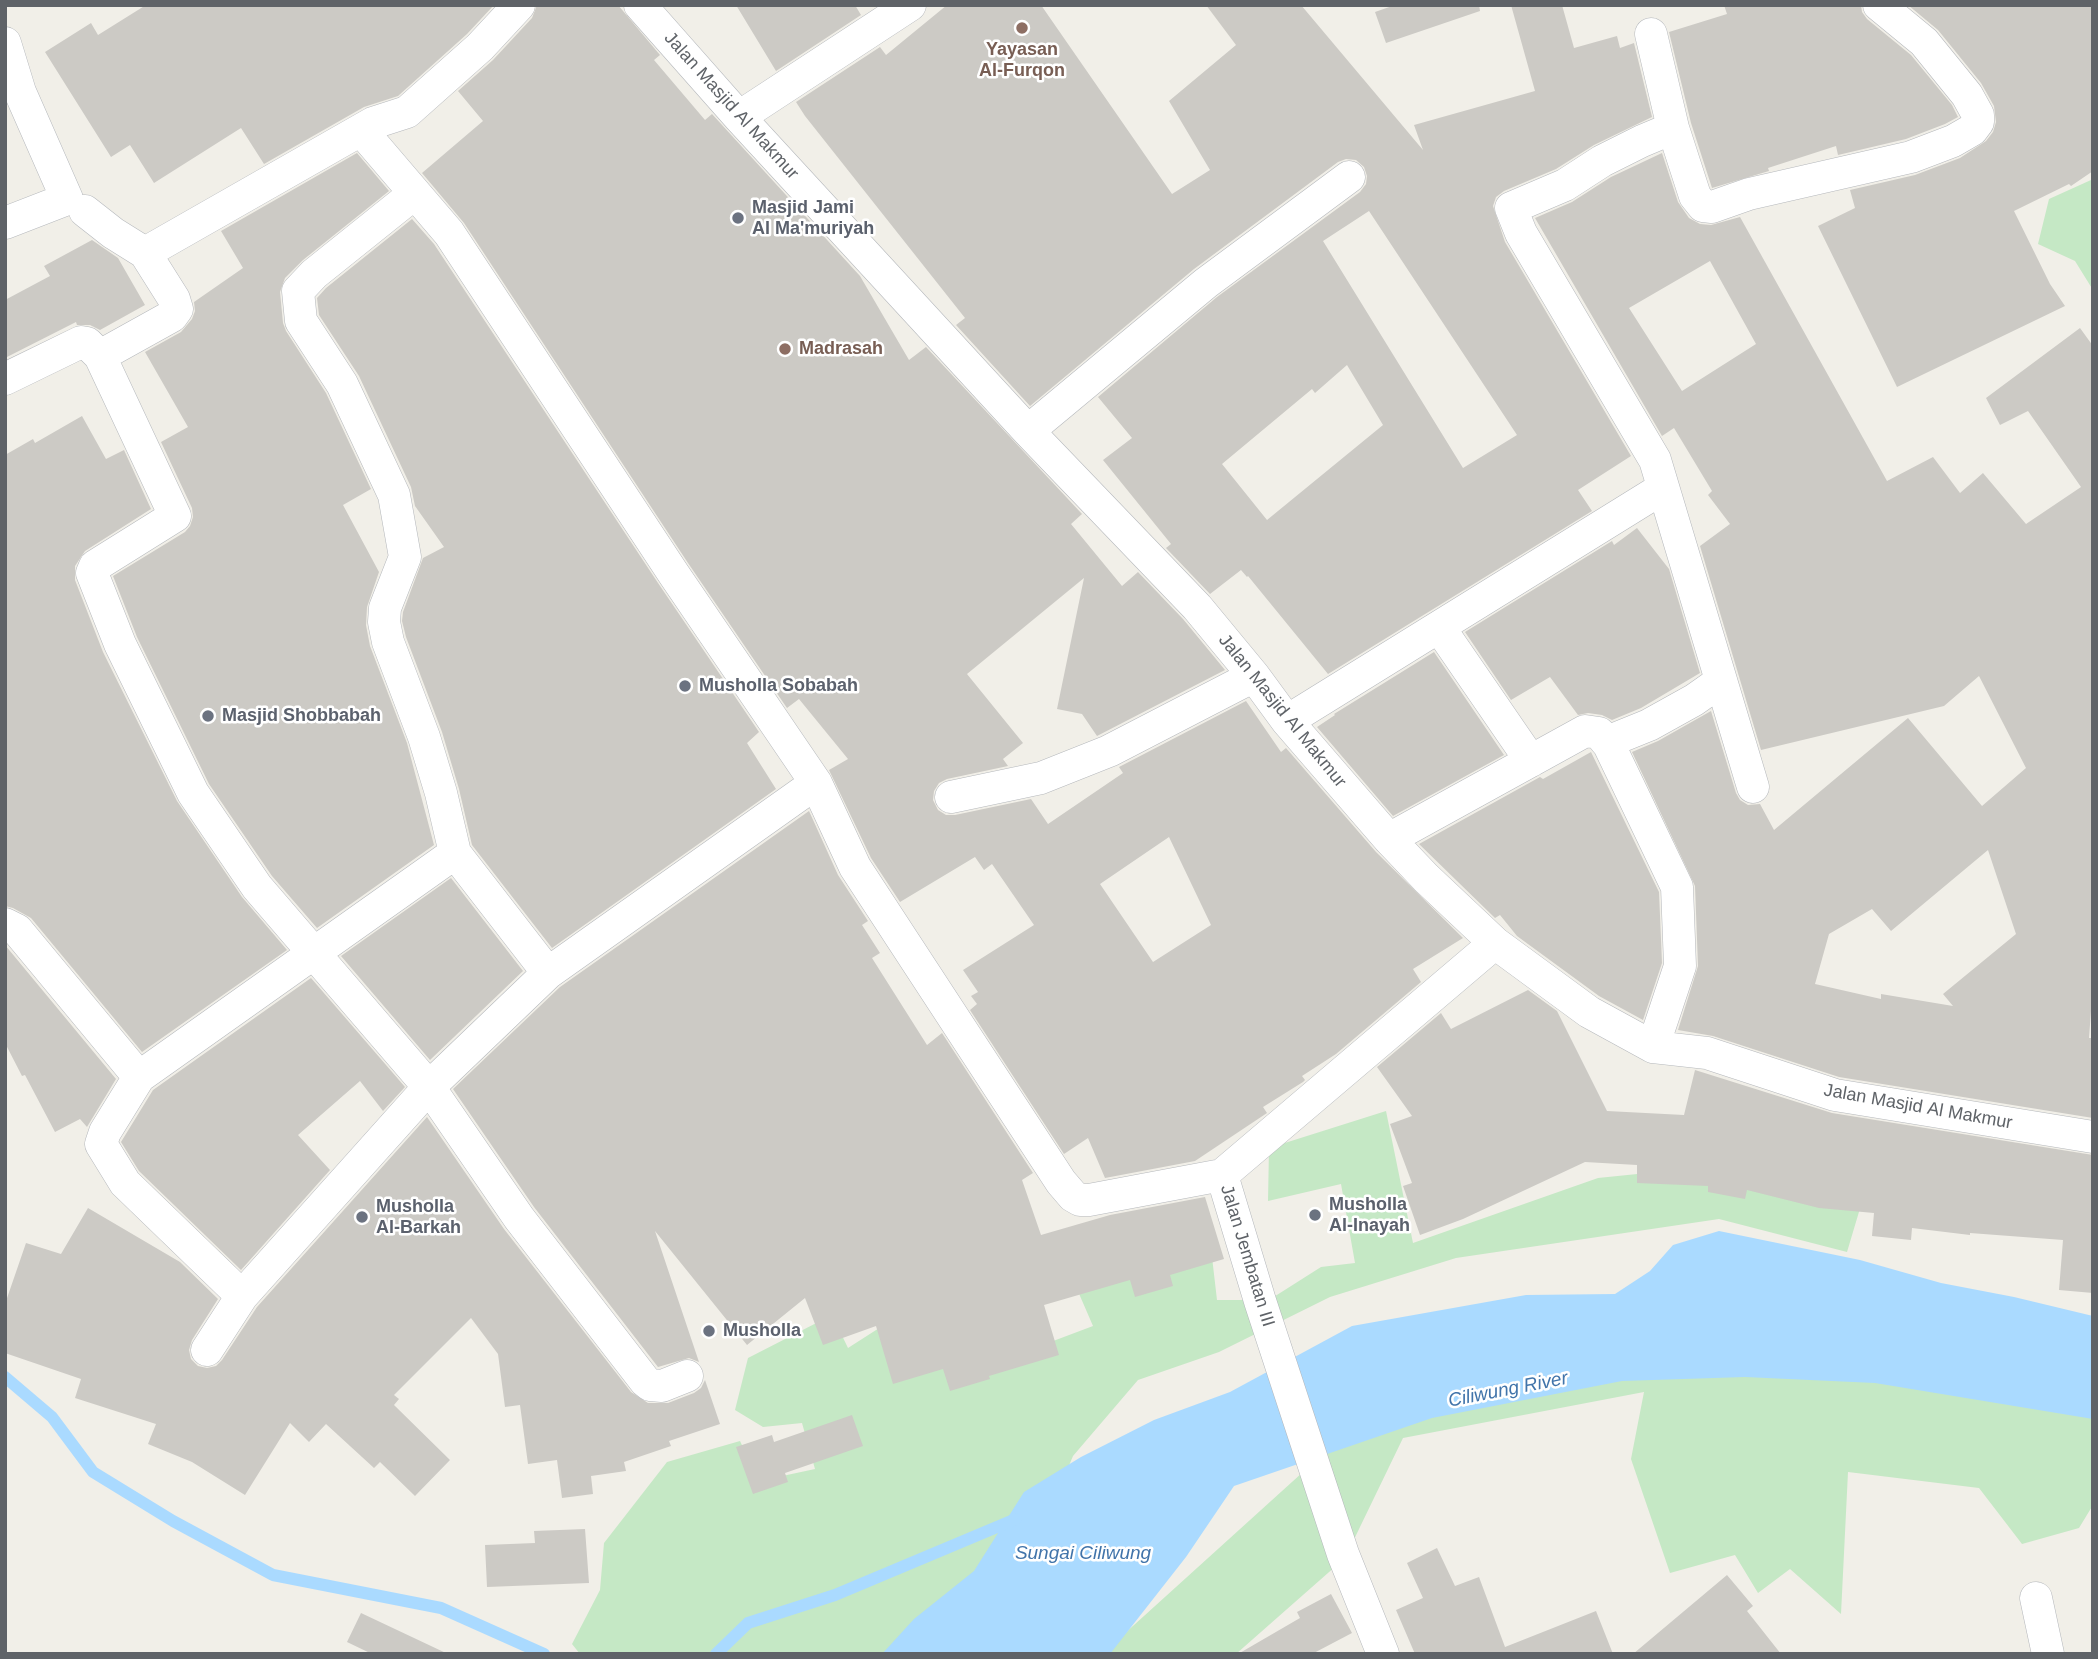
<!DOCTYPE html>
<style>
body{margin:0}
#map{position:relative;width:2098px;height:1659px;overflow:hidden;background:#f1efe8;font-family:Helvetica,sans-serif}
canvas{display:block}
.frame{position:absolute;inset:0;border:7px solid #5f6368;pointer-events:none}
</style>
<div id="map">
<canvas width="2098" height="1659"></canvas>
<div class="frame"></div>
</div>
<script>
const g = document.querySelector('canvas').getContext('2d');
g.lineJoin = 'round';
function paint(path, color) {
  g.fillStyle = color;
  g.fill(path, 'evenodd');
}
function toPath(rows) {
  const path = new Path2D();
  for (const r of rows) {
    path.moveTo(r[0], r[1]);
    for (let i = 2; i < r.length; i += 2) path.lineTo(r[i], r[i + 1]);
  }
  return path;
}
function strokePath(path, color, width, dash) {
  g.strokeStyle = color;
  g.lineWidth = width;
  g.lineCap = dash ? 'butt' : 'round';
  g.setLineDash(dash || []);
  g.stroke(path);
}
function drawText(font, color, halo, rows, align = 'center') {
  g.font = font + ' Helvetica,sans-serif';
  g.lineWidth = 5;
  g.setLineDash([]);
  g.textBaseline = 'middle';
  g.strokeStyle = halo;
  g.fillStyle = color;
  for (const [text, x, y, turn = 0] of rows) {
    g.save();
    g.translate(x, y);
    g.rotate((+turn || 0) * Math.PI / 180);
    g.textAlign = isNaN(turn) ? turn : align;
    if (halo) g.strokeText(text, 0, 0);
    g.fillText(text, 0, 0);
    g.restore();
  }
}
paint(toPath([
 [2091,180,2093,181,2093,290,2075,261,2038,244,2049,199],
 [1386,1111,1413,1243,1598,1178,1647,1173,1864,1195,1847,1252,1719,1219,1456,1258,1330,1297,1219,1352,1138,1380,1073,1456,1027,1566,923,1654,580,1654,572,1644,600,1590,604,1543,667,1462,740,1441,759,1481,815,1469,802,1423,763,1427,735,1410,748,1358,832,1315,848,1348,887,1323,1032,1349,1093,1326,1077,1289,1212,1257,1217,1300,1269,1300,1321,1267,1355,1263,1341,1184,1268,1201,1269,1148],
 [1683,1340,2093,1391,2093,1505,2079,1528,2022,1544,1979,1488,1848,1472,1841,1614,1790,1569,1758,1593,1735,1555,1670,1573,1631,1459,1644,1392,1403,1438,1345,1558,1236,1654,1102,1654,1324,1453,1359,1401]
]), '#c5e8c5');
paint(toPath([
 [1719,1231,1860,1260,1941,1283,2014,1297,2093,1316,2093,1419,1875,1383,1745,1377,1622,1381,1432,1418,1234,1486,1186,1557,1110,1654,882,1654,914,1619,974,1571,1024,1492,1081,1457,1154,1420,1230,1392,1352,1326,1526,1295,1615,1294,1650,1271,1673,1245]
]), '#aadaff');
strokePath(toPath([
 [5,1377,52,1417,93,1472,173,1521,273,1575,441,1608,544,1654],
 [716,1654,748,1623,835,1595,1016,1519]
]), '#aadaff', 12);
paint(toPath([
 [146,5,494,5,467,34,398,96,364,107,264,164,241,128,154,183,130,145,111,157,45,52,91,23,98,35],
 [537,5,618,5,660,55,654,60,705,120,712,114,860,276,909,360,926,347,1082,514,1071,524,1122,586,1138,572,1183,619,1225,670,1097,736,1082,714,1057,709,1084,578,967,674,1023,743,1003,759,1008,766,947,779,939,783,934,791,933,800,938,810,946,815,955,815,1031,799,1048,824,1123,773,1119,767,1246,701,1281,752,1286,748,1376,852,1463,938,1413,969,1421,982,1336,1054,1302,1076,1305,1080,1303,1082,1263,1107,1267,1113,1195,1161,1105,1178,1088,1138,1064,1154,970,1010,977,1004,971,996,978,992,963,970,1034,925,992,864,984,870,975,857,900,902,871,858,829,770,848,759,799,699,787,708,688,563,464,223,422,173,483,121,458,91,493,60,532,18],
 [1169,837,1211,925,1153,962,1100,884],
 [736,5,855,5,861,15,776,71],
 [947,5,1041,5,1172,194,1210,170,1169,101,1236,45,1206,5,1301,5,1423,150,1414,125,1535,91,1511,5,1562,5,1574,48,1617,36,1620,48,1634,43,1652,117,1594,145,1556,169,1504,191,1496,197,1493,206,1505,242,1631,456,1578,490,1592,511,1328,674,1248,576,1247,577,1241,570,1210,594,1166,548,1171,544,1103,460,1132,438,1098,397,1217,297,1360,192,1366,184,1367,176,1364,167,1356,160,1346,159,1338,162,1194,269,1030,406,956,325,965,318,805,116,796,102,880,47,886,55],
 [1369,211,1517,435,1463,468,1323,241],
 [1347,365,1383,425,1267,520,1222,464,1312,389,1315,393],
 [1395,5,1479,5,1480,11,1386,43,1375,12],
 [1724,5,1861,5,1862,12,1867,19,1911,55,1952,105,1958,117,1945,124,1906,139,1838,155,1836,146,1768,168,1769,171,1712,188,1691,123,1669,32,1727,14],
 [1908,5,2093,5,2093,171,2071,186,2069,184,2014,211,2050,284,2065,306,1897,387,1818,226,1855,208,1850,190,1915,175,1960,158,1986,141,1993,132,1996,122,1994,106,1981,83,1938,30],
 [357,153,389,191,303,260,285,278,280,292,283,323,286,331,326,393,371,489,343,505,379,572,367,607,366,625,370,646,407,743,434,845,317,928,272,876,209,784,137,637,113,576,185,532,190,526,193,517,192,508,161,442,188,427,145,352,181,332,192,319,195,311,194,302,243,268,221,231],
 [1662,153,1678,202,1689,218,1700,224,1711,225,1740,217,1887,481,1933,457,1960,493,1983,473,2026,524,2081,487,2028,411,2000,425,1986,398,2080,328,2093,346,2093,984,2089,1038,2093,1038,2093,1118,1839,1077,1713,1036,1678,1030,1698,966,1695,886,1632,752,1658,741,1711,711,1736,793,1740,800,1748,805,1760,804,1774,830,1908,718,1982,806,2026,768,1979,676,1944,706,1761,750,1700,546,1730,524,1708,495,1712,491,1674,428,1662,436,1535,218,1572,202,1611,177],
 [1710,261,1756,344,1682,391,1629,308],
 [1988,850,2016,934,1943,994,1953,1006,1881,994,1881,999,1815,984,1829,934,1872,909,1891,931],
 [412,219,434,244,658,583,759,732,747,743,776,789,552,948,472,845,459,789,442,732,406,637,402,621,403,612,423,558,444,547,415,506,411,487,359,376,319,315,317,298,326,288],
 [92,240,118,258,145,305,100,330,90,325,77,325,76,322,5,358,5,300,50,276,44,266],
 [82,416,106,459,124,450,151,509,85,551,75,566,75,580,103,652,177,801,242,897,287,950,142,1052,31,918,13,908,5,906,5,455,33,439,35,443],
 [1637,528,1669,569,1700,673,1641,708,1612,720,1602,715,1588,713,1578,715,1550,677,1511,700,1465,632,1612,541,1614,545],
 [1434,652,1504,755,1393,816,1317,727,1335,715,1334,714],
 [1591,752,1659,892,1662,963,1643,1020,1599,996,1517,936,1500,915,1495,918,1419,844,1540,777,1543,779],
 [809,811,838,875,868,921,862,925,880,953,872,958,927,1045,942,1033,1033,1173,1022,1180,1041,1235,1110,1215,1205,1197,1224,1259,1170,1275,1173,1286,1135,1297,1130,1280,1044,1305,1059,1355,989,1376,990,1379,950,1391,943,1369,893,1384,876,1326,823,1345,805,1298,747,1345,655,1231,699,1362,689,1358,658,1367,534,1207,453,1089,560,987],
 [451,878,523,971,430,1060,341,956],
 [5,945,116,1079,87,1127,80,1119,55,1132,25,1075,22,1076,5,1043],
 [311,978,405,1087,383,1111,360,1081,298,1135,330,1170,241,1270,139,1171,121,1142,153,1090],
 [1528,990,1557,1011,1607,1111,1684,1115,1695,1070,1832,1113,2093,1155,2093,1293,2059,1290,2063,1240,1970,1233,1970,1235,1912,1228,1911,1240,1872,1236,1874,1213,1819,1208,1747,1190,1745,1199,1708,1192,1708,1186,1637,1183,1637,1165,1585,1162,1463,1219,1420,1235,1403,1186,1412,1183,1390,1124,1412,1116,1377,1067,1441,1013,1451,1029],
 [427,1117,504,1229,631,1392,648,1403,668,1403,694,1393,701,1388,705,1380,720,1424,669,1441,671,1446,624,1462,626,1471,591,1476,593,1494,562,1498,557,1460,528,1464,520,1405,505,1407,498,1354,471,1318,394,1395,399,1399,394,1405,450,1460,415,1496,380,1462,374,1468,326,1424,309,1442,290,1423,245,1495,192,1462,148,1444,156,1424,75,1398,81,1379,5,1353,5,1304,26,1243,61,1254,88,1208,180,1262,218,1299,192,1340,189,1350,191,1359,198,1366,207,1368,216,1366,222,1360,257,1307],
 [852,1415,863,1446,785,1473,788,1482,753,1494,736,1447,772,1435,774,1442],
 [585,1529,589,1583,487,1587,485,1545,535,1543,534,1531],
 [1437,1548,1455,1586,1479,1577,1505,1647,1596,1611,1613,1654,1415,1654,1396,1610,1423,1598,1407,1563],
 [1727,1575,1753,1606,1747,1611,1781,1654,1633,1654],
 [1331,1594,1352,1633,1312,1654,1238,1654,1300,1618,1297,1612],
 [361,1613,448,1654,372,1654,347,1642]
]), '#cccac5');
const minor = toPath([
 [640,5,739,117,1028,431,1197,607,1254,676,1287,721,1389,839,1426,878,1495,943,1589,1012,1653,1047,1707,1053,1835,1095,2093,1137],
 [1651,34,1673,128,1695,196,1703,206,1712,207,1749,194,1911,157,1953,141,1972,130,1978,122,1978,115,1967,95,1924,42,1879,5],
 [5,43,20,92,67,199,5,223],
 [739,117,910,5],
 [1673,128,1642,141,1602,161,1565,185,1511,208,1521,233,1655,460,1753,787],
 [361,130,449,233,673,573,816,783,855,867,1061,1182,1073,1196,1080,1200,1089,1200,1222,1175,1495,943],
 [415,193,314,274,298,291,301,321,342,384,394,495,405,557,385,608,384,622,388,642,424,737,441,793,455,853,548,973],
 [85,211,113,233,145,253,174,299,177,309,172,316,100,356],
 [145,253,373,123,407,112,480,47,519,5],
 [5,379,81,342,87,343,100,356,175,516,95,566,92,573,120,644,193,793,257,887,429,1087,519,1218,645,1381,650,1385,662,1386,687,1376],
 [1028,431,1206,283,1349,177],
 [1439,627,1531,761],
 [1287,721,1663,488],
 [1607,742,1649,725,1694,700,1721,681],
 [951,797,1041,778,1109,751,1254,676],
 [1389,839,1585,731,1599,733,1609,745,1677,887,1680,966,1653,1047],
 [5,924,17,930,139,1077],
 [1222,1175,1260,1301,1343,1554,1383,1654],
 [242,1296,429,1087,548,973,816,783],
 [207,1350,242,1296,125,1183,101,1144,105,1132,139,1077,455,853],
 [2036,1598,2048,1654]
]);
strokePath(minor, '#b5b8bc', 33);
strokePath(minor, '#fff', 32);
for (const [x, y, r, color] of [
 [1022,28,7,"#8d6e63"],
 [738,218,7,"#6b7280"],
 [785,349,7,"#8d6e63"],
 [685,686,7,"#6b7280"],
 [208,716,7,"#6b7280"],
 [1315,1215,7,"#6b7280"],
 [362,1217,7,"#6b7280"],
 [709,1331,7,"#6b7280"]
]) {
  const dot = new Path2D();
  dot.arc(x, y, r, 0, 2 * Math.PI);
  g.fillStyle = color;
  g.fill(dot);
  strokePath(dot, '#fff', 2.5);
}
drawText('bold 18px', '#785e54', '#fff', [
 ["Yayasan",1022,50],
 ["Al-Furqon",1022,71],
 ["Madrasah",799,349,"left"]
]);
drawText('18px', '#5f6368', '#fff', [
 ["Jalan Masjid Al Makmur",731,106,48],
 ["Jalan Masjid Al Makmur",1282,711,51],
 ["Jalan Masjid Al Makmur",1918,1107,10],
 ["Jalan Jembatan III",1247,1256,73]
]);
drawText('bold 18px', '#5b616d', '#fff', [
 ["Masjid Jami",752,208],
 ["Al Ma'muriyah",752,229],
 ["Musholla Sobabah",699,686],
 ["Masjid Shobbabah",222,716],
 ["Musholla",1329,1205],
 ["Al-Inayah",1329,1226],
 ["Musholla",376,1207],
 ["Al-Barkah",376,1228],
 ["Musholla",723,1331]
], 'left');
drawText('italic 19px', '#4174aa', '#fff', [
 ["Ciliwung River",1508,1390,-11],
 ["Sungai Ciliwung",1083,1554]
]);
</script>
